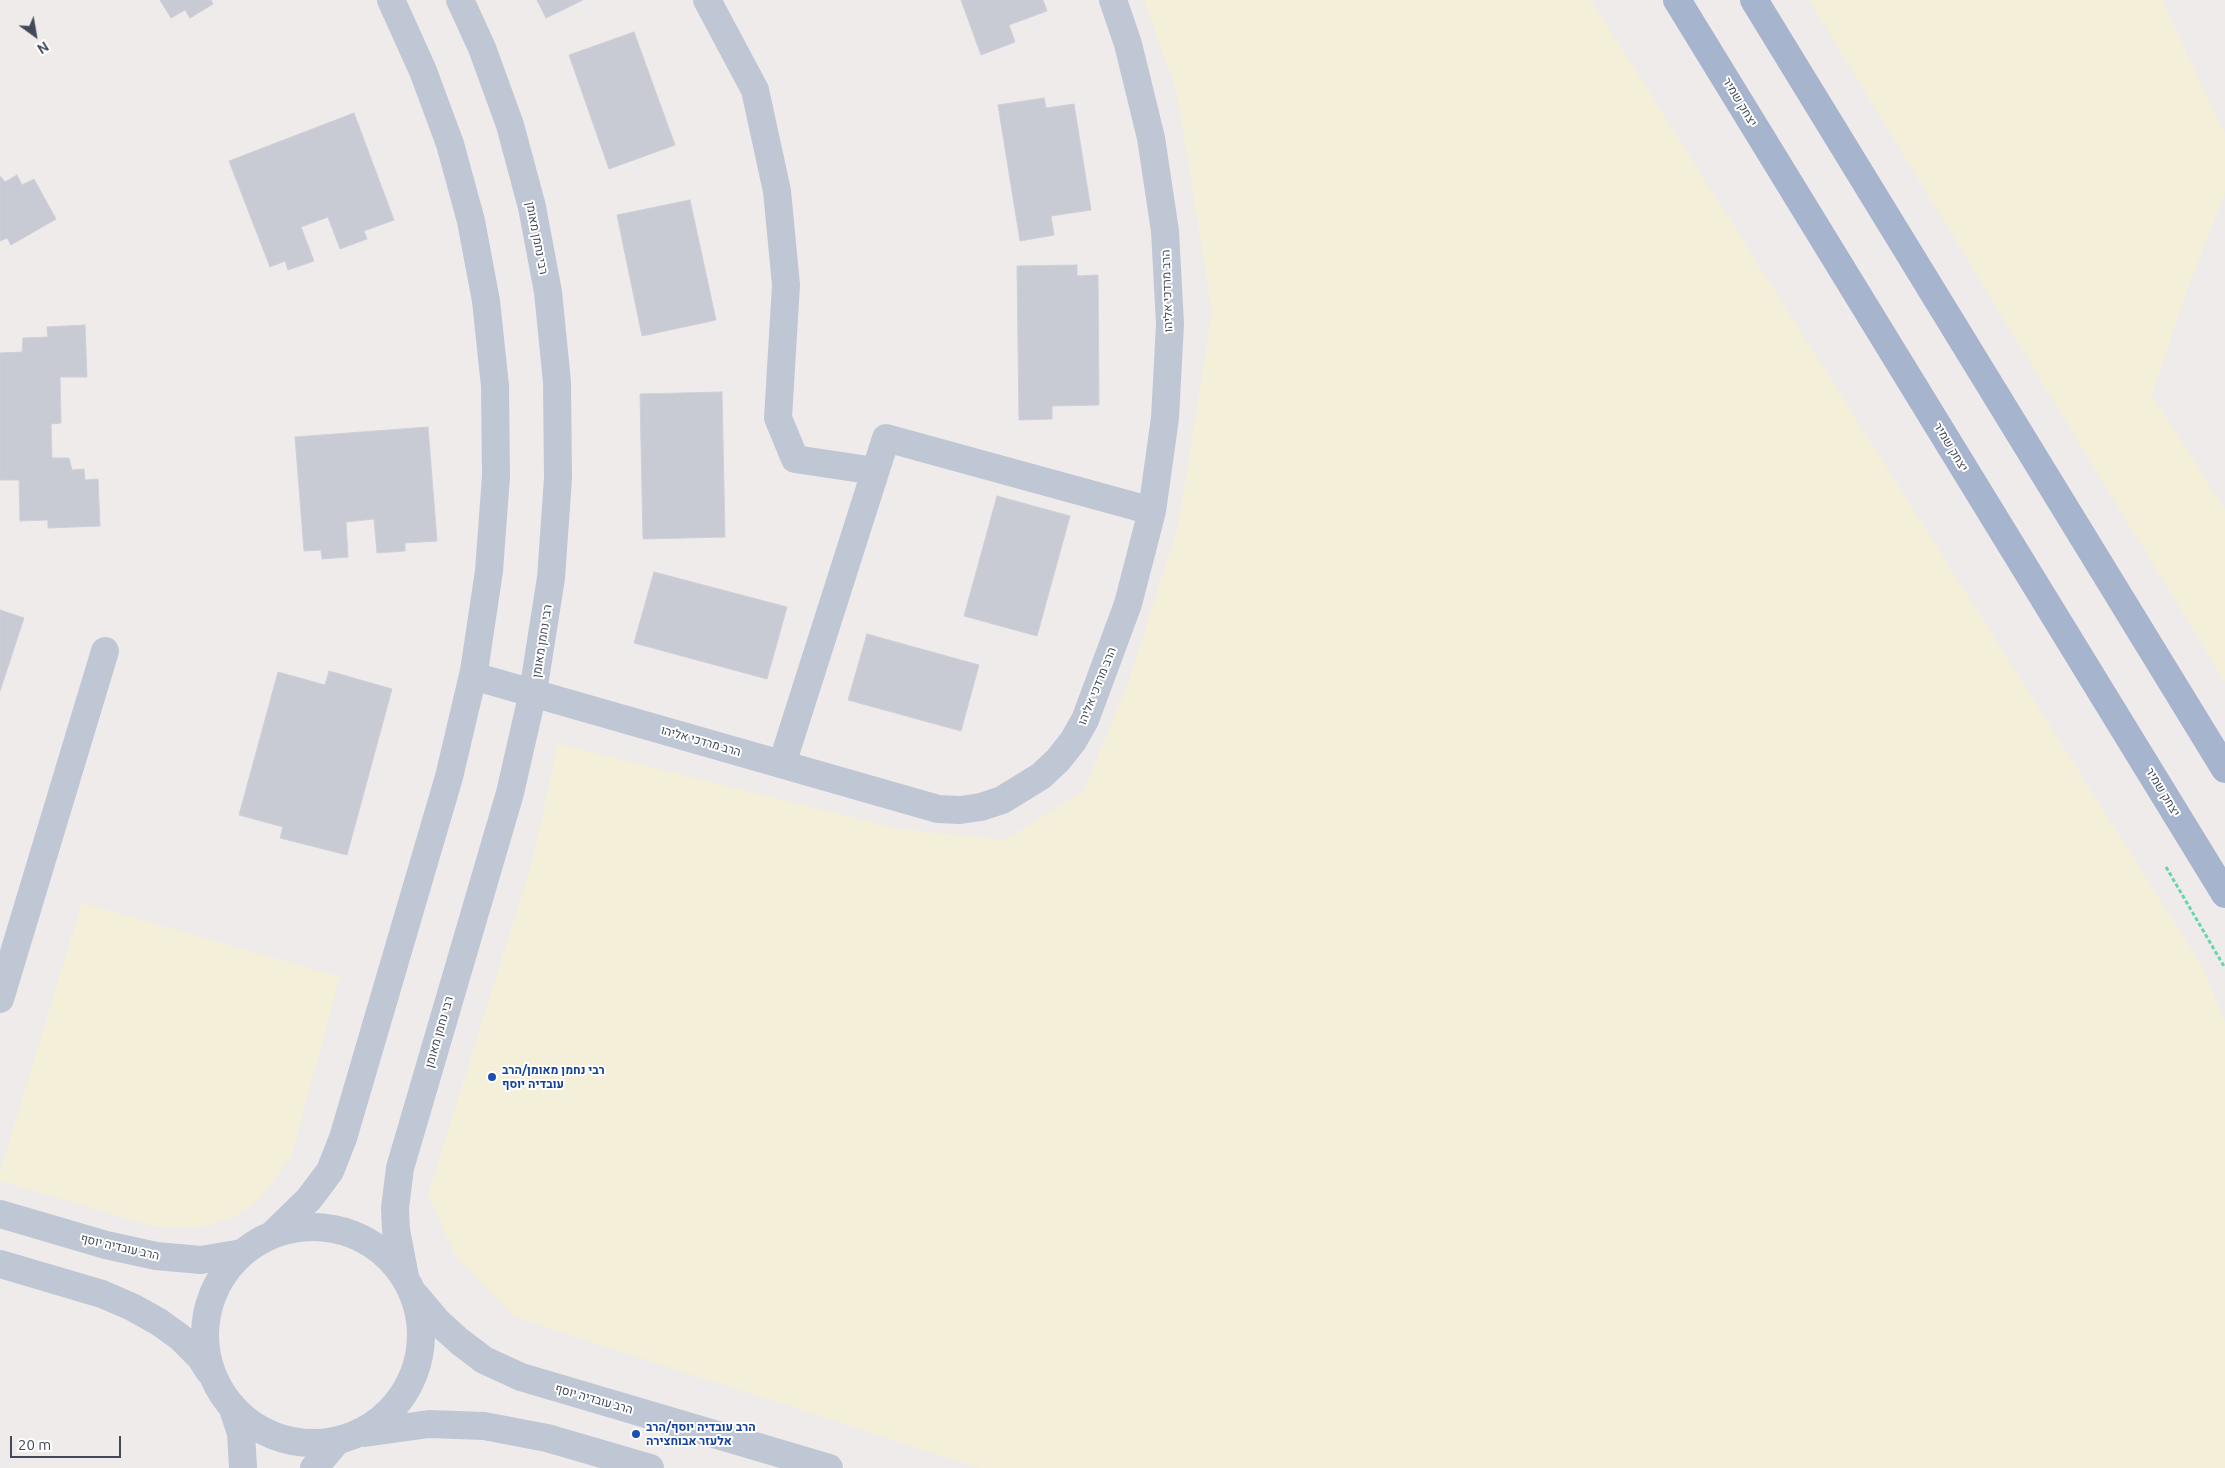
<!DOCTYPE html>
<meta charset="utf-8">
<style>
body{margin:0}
#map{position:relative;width:2225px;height:1468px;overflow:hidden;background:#efebeb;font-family:Ubuntu,sans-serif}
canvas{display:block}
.north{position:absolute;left:10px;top:10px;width:50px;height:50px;-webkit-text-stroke:4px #fff;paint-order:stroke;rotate:148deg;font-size:14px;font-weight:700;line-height:20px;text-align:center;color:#424a5a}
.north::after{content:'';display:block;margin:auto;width:18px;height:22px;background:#424a5a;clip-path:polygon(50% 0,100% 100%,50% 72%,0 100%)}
.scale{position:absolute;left:10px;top:1436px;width:111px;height:22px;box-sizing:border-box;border:2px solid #424a5a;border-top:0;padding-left:6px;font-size:15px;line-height:18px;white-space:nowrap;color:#424a5a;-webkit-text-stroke:4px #fff;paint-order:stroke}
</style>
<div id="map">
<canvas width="2225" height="1468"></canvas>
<div class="north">N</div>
<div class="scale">20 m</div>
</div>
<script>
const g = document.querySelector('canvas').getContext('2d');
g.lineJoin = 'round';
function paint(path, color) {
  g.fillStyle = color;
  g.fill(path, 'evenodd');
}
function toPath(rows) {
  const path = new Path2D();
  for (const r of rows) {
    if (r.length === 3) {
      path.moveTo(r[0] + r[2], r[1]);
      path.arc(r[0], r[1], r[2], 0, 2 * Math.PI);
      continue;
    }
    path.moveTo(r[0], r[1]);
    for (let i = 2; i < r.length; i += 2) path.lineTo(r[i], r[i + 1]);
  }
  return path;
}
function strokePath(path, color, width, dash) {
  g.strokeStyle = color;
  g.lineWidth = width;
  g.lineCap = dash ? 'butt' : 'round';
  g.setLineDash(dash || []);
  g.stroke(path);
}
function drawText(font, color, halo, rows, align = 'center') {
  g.font = font + ' Ubuntu,Heebo,sans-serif';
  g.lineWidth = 4;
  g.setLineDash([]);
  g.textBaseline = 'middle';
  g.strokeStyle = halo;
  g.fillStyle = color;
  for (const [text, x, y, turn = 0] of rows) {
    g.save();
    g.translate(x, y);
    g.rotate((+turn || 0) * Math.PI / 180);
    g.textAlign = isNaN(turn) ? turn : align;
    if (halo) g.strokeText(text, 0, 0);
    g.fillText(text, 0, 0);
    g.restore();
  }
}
paint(toPath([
 [1144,0,1591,0,2202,966,2225,1023,2225,1468,979,1468,515,1317,456,1257,428,1195,532,862,558,744,900,829,1005,840,1084,790,1127,686,1178,527,1212,312,1177,93],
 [1809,0,2162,0,2225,135,2225,192,2188,288,2152,396,2225,509,2225,682],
 [82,903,340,977,291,1157,258,1201,230,1219,195,1228,153,1226,0,1181,0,1172]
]), '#f3efd8');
const building = toPath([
 [160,0,211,0,213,4,190,18,185,10,171,18,160,0],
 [537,0,583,0,546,18,537,0],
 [961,0,1043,0,1047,11,1009,25,1015,42,981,55,961,0],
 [634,32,675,145,609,169,569,55,634,32],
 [1044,98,1046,108,1074,104,1091,210,1051,216,1054,235,1020,241,998,105,1044,98],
 [354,113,394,220,364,231,367,239,340,249,328,217,301,227,314,261,288,270,285,261,270,267,229,161,354,113],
 [17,175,22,185,34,179,56,219,11,245,7,238,0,241,0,176,5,182,17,175],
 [690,200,716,320,642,336,617,215,690,200],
 [1077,265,1077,276,1098,275,1099,405,1052,406,1052,419,1019,420,1017,266,1077,265],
 [85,325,87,377,60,377,61,423,51,424,52,458,69,458,72,470,84,469,85,480,98,479,100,526,48,528,48,520,20,521,19,480,0,480,0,353,22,352,23,338,48,337,47,327,85,325],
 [722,392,725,537,643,539,640,394,722,392],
 [428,427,437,541,405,543,405,551,377,553,374,519,346,522,348,557,322,559,321,550,304,551,295,437,428,427],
 [997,496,1070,516,1037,636,964,616,997,496],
 [654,572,787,607,767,679,634,643,654,572],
 [0,610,24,618,0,691,0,610],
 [867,634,979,665,961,731,848,700,867,634],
 [329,671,392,689,347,855,280,838,283,827,239,815,278,672,325,685,329,671]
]);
paint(building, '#c9cbd4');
strokePath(building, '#cecfd8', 1);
strokePath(toPath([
 [2166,867,2225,968]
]), '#67d4b2', 3, [4, 2.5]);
strokePath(toPath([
 [707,0,755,90,777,191,786,285,778,418,795,459,875,471],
 [473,676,938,809,960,810,981,807,1002,800,1041,776,1058,760,1073,741,1085,720,1128,604,1152,511,1165,418,1170,324,1165,231,1151,138,1128,44,1113,0],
 [782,764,886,438,1152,511],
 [0,999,105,651],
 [0,1214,106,1245,156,1256,201,1260,242,1253],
 [313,1335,108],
 [272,1235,309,1199,330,1171,343,1138,449,777,474,671,489,571,496,476,495,386,486,301,471,221,450,144,423,71,391,0],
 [0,1264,102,1294,132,1307,159,1322,181,1338,200,1357,209,1371],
 [405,1277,396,1230,395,1208,400,1168,510,793,533,692,551,578,558,478,557,382,548,292,532,207,510,125,482,48,460,0],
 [416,1296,437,1321,459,1341,484,1360,521,1377,829,1468],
 [232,1406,241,1433,243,1468],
 [364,1433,429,1424,484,1426,547,1438,650,1468],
 [314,1468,338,1440]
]), '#bfc7d5', 28);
strokePath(toPath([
 [1677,0,2225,894],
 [1754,0,2225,769]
]), '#a7b4ce', 28);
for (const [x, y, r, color] of [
 [492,1077,5,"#1a4fb4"],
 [636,1434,5,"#1a4fb4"]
]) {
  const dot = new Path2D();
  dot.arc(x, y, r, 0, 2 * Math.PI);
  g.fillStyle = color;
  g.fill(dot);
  strokePath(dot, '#fff', 2);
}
drawText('12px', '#424a5a', '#fff', [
 ["יצחק שמיר",1740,102,59],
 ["רבי נחמן מאומן",537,238,79],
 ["הרב מרדכי אליהו",1167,291,-92],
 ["יצחק שמיר",1951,447,59],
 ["רבי נחמן מאומן",542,641,-81],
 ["הרב מרדכי אליהו",1097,686,-68],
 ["הרב מרדכי אליהו",701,741,16],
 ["יצחק שמיר",2163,792,59],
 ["רבי נחמן מאומן",439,1032,-74],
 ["הרב עובדיה יוסף",120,1247,13],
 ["הרב עובדיה יוסף",594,1399,16]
]);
drawText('bold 12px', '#164399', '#fff', [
 ["רבי נחמן מאומן/הרב",502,1070],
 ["עובדיה יוסף",502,1084],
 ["הרב עובדיה יוסף/הרב",646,1427],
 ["אלעזר אבוחצירה",646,1441]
], 'left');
</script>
